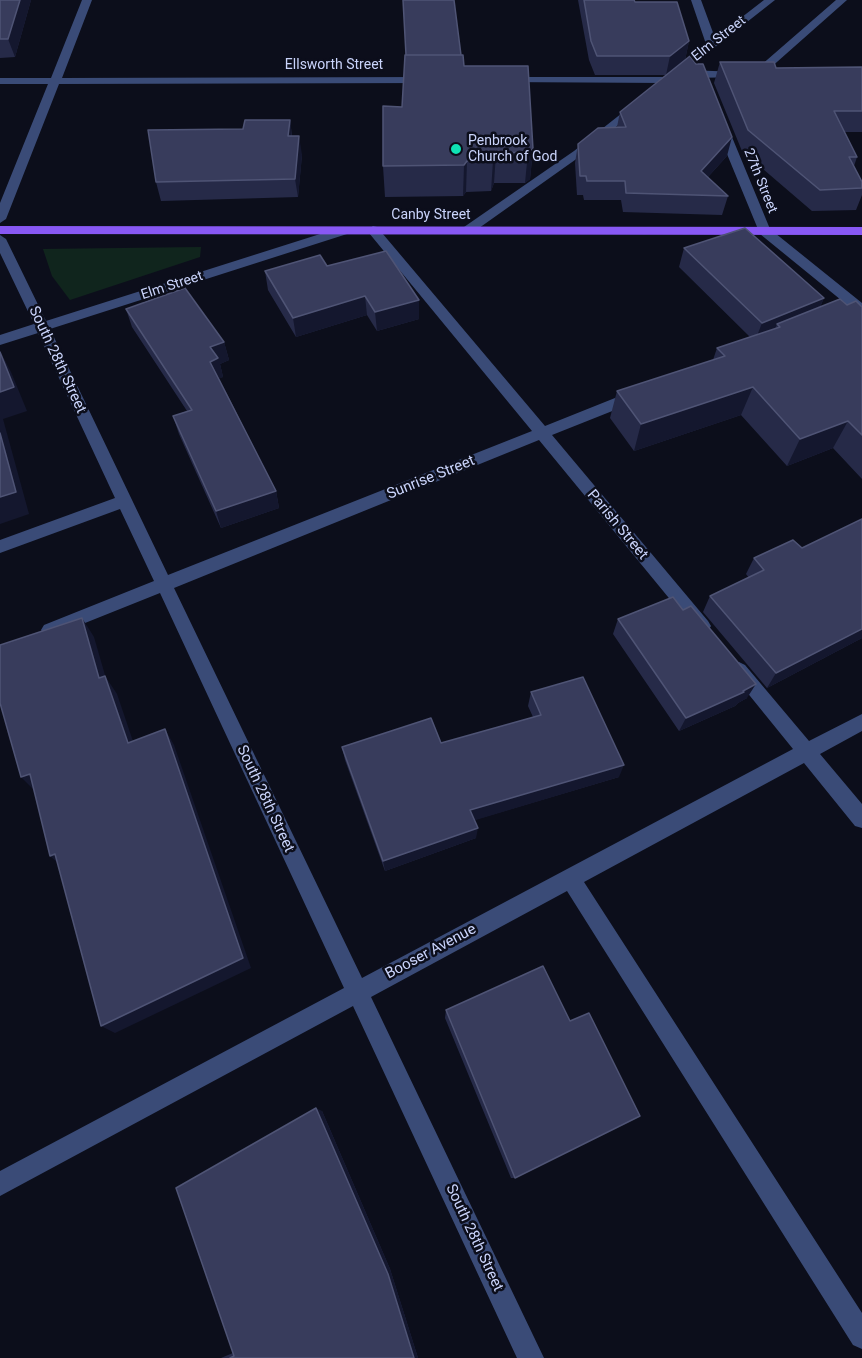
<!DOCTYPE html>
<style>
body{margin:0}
canvas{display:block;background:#0c0e1b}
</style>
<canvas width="862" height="1358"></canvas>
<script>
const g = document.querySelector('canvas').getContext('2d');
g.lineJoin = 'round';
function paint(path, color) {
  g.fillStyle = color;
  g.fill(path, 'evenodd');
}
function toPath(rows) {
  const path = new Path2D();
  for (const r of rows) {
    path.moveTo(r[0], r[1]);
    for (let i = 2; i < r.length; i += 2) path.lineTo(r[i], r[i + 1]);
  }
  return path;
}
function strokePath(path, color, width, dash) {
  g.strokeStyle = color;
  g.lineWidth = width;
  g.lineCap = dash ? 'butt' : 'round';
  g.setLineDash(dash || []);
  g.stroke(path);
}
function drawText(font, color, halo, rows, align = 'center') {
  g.font = font + ' Roboto,sans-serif';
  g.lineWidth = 5;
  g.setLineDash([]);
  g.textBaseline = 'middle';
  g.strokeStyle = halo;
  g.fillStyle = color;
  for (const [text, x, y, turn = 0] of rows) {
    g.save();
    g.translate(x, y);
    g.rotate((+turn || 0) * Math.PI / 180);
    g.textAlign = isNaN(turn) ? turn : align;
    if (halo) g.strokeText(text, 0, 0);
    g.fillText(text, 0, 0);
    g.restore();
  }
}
paint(toPath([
 [201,247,200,257,70,300,52,276,43,249]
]), '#10251d');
paint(toPath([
 [82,0,92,0,62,78,428,77,433,80,428,83,59,84,6,219,0,223,0,203,48,84,0,84,0,78,51,78,82,0],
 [691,0,701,0,715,38,764,0,775,0,686,70,740,72,745,75,744,77,691,78,680,75,674,77,669,74,706,44,691,0],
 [836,0,847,0,760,77,752,77,752,73,836,0],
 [504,77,667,77,672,80,667,83,500,82,499,80,504,77],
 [636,102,640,103,640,107,582,155,472,233,464,233,462,230,464,227,574,151,636,102],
 [721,122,727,125,770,229,862,303,862,314,857,313,760,234,715,125,721,122],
 [373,226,377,227,545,426,630,392,640,392,642,396,640,400,552,435,708,621,711,626,708,631,702,633,696,631,539,440,174,588,362,978,793,749,733,675,730,670,733,665,739,662,745,665,809,741,862,714,862,731,820,754,862,804,862,828,855,826,804,763,584,882,862,1313,862,1349,853,1345,567,891,371,997,544,1358,517,1358,353,1006,0,1196,0,1171,344,988,160,593,50,637,44,635,41,630,44,625,154,581,120,509,0,553,0,540,115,498,38,333,0,345,0,335,34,324,0,253,0,235,6,239,46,321,339,228,343,227,349,231,347,234,50,329,168,575,532,431,369,233,367,230,373,226]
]), '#3a4b77');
paint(toPath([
 [0,226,862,227,862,235,0,234,0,226]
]), '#8858f4');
paint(toPath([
 [0,0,31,0,15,57,0,58],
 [578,0,634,0,635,2,689,41,685,60,666,75,595,75,589,60],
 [461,55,464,66,533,149,530,179,525,183,494,183,491,191,466,192,463,196,385,197,383,166,402,107],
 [720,62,776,68,862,67,862,132,844,132,857,157,854,166,862,182,862,195,856,210,812,211,742,151,714,83],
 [620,112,727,156,708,177,728,196,722,215,623,212,621,200,584,200,583,195,577,195,575,163,578,144,617,127],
 [290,120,292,136,302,155,298,197,161,201,156,182,243,129],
 [684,248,824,298,820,307,847,305,862,307,862,479,833,448,787,466,741,415,634,451,610,418,617,391,713,360,717,348,750,337,679,267],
 [327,266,419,300,419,319,377,331,367,315,296,337,268,290,265,271],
 [126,309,224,342,229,360,220,364,223,377,219,378,276,491,279,508,221,528,179,434,173,416,187,411,132,327],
 [802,548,862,638,767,688,703,612,710,596,749,578,746,574,754,558],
 [618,619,747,698,738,703,735,706,679,731,613,634],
 [531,692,619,777,474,820,476,838,385,871,345,760,342,747,441,743,533,717,528,706],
 [446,1010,515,1178,511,1178,445,1018],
 [322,1111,390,1269,418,1358,221,1358,233,1353]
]), '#262a48');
paint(toPath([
 [20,0,31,0,15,57,8,39],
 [689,41,685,60,666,75,670,56],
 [290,120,292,139,288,136],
 [299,136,302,155,298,197,295,179],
 [732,137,727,156,696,190,701,171],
 [533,149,530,179,525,183,528,152],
 [496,153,494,183,491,191,493,161],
 [467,161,466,192,463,196,464,165],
 [365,296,367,315,296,337,293,318],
 [824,298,815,317,780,327,777,324,773,334,755,341,762,323],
 [419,300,419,319,377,331,375,312],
 [224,342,229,360,220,364,223,377,215,380,210,362,210,347],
 [0,351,11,372,27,411,3,419,29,514,0,524],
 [753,387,741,415,634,451,641,424],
 [848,421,833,448,787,466,800,439],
 [276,491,279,508,221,528,216,511],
 [82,618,94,637,111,696,99,678],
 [862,629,862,638,767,688,776,673],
 [105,676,117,694,139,759,128,743],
 [756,684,747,698,738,703,735,706,679,731,686,718],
 [165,729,174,745,251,968,115,1033,101,1026],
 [624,765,619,777,469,822,470,810],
 [30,774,36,792,21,777],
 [478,828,476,838,385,871,383,861],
 [55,854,65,869,50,856],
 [316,1108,322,1111,390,1269,418,1358,414,1358]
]), '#14172e');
const building = toPath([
 [0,0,20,0,8,39,0,39,0,0],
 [403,0,454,0,461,55,406,55,403,0],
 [584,0,634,0,635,2,677,2,689,41,670,56,597,56,591,41,584,0],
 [405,55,463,55,464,66,528,66,533,149,528,152,496,153,493,161,467,161,464,165,383,166,383,106,402,107,405,55],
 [690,56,696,64,703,64,732,137,701,171,728,196,626,193,625,181,587,181,586,176,580,176,578,144,598,128,626,127,620,112,690,56],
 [720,62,774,62,776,68,862,67,862,111,834,111,857,157,849,157,862,182,862,188,820,190,748,130,720,62],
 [245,120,290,120,288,136,299,136,295,179,156,182,148,130,243,129,245,120],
 [745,228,824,298,762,323,684,248,745,228],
 [386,251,419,300,375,312,365,296,293,318,265,271,320,255,327,266,386,251],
 [185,288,224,342,210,347,218,358,210,362,276,491,216,511,173,416,192,410,126,309,185,288],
 [840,299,847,305,856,301,862,307,862,435,848,421,800,439,753,387,641,424,617,391,725,356,717,348,780,327,777,324,840,299],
 [0,352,14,387,0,392,0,352],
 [0,433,16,492,0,497,0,433],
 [862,519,862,629,776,673,710,596,764,570,754,558,793,540,802,548,862,519],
 [673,597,683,610,691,606,756,684,743,691,744,692,686,718,618,619,673,597],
 [82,618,99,678,105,676,128,743,165,729,243,958,101,1026,55,854,50,856,30,774,21,777,0,703,0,645,82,618],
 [583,677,624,765,470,810,478,828,383,861,342,747,431,718,441,743,541,715,531,692,583,677],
 [543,966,570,1021,589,1013,640,1116,515,1178,446,1010,543,966],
 [316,1108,388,1274,414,1358,230,1358,234,1356,176,1188,316,1108]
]);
paint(building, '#383c5c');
strokePath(building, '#4f5475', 1.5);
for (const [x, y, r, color] of [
 [456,149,6,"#0fe2b4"]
]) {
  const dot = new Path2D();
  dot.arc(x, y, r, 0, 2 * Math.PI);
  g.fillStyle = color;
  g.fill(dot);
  strokePath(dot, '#0c0e1b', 2);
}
drawText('14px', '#cad4fb', '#0c0e1b', [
 ["Elm Street",719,39,-38],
 ["Ellsworth Street",334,65],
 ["27th Street",760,181,68],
 ["Canby Street",431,215],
 ["Elm Street",172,286,-18]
]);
drawText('14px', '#cad4fb', '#0c0e1b', [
 ["Penbrook",468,141],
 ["Church of God",468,157]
], 'left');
drawText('15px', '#cad4fb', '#0c0e1b', [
 ["South 28th Street",57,360,65],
 ["Sunrise Street",431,478,-22],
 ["Parish Street",617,525,50],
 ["South 28th Street",265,799,65],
 ["Booser Avenue",431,952,-28],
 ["South 28th Street",474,1238,65]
]);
</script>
